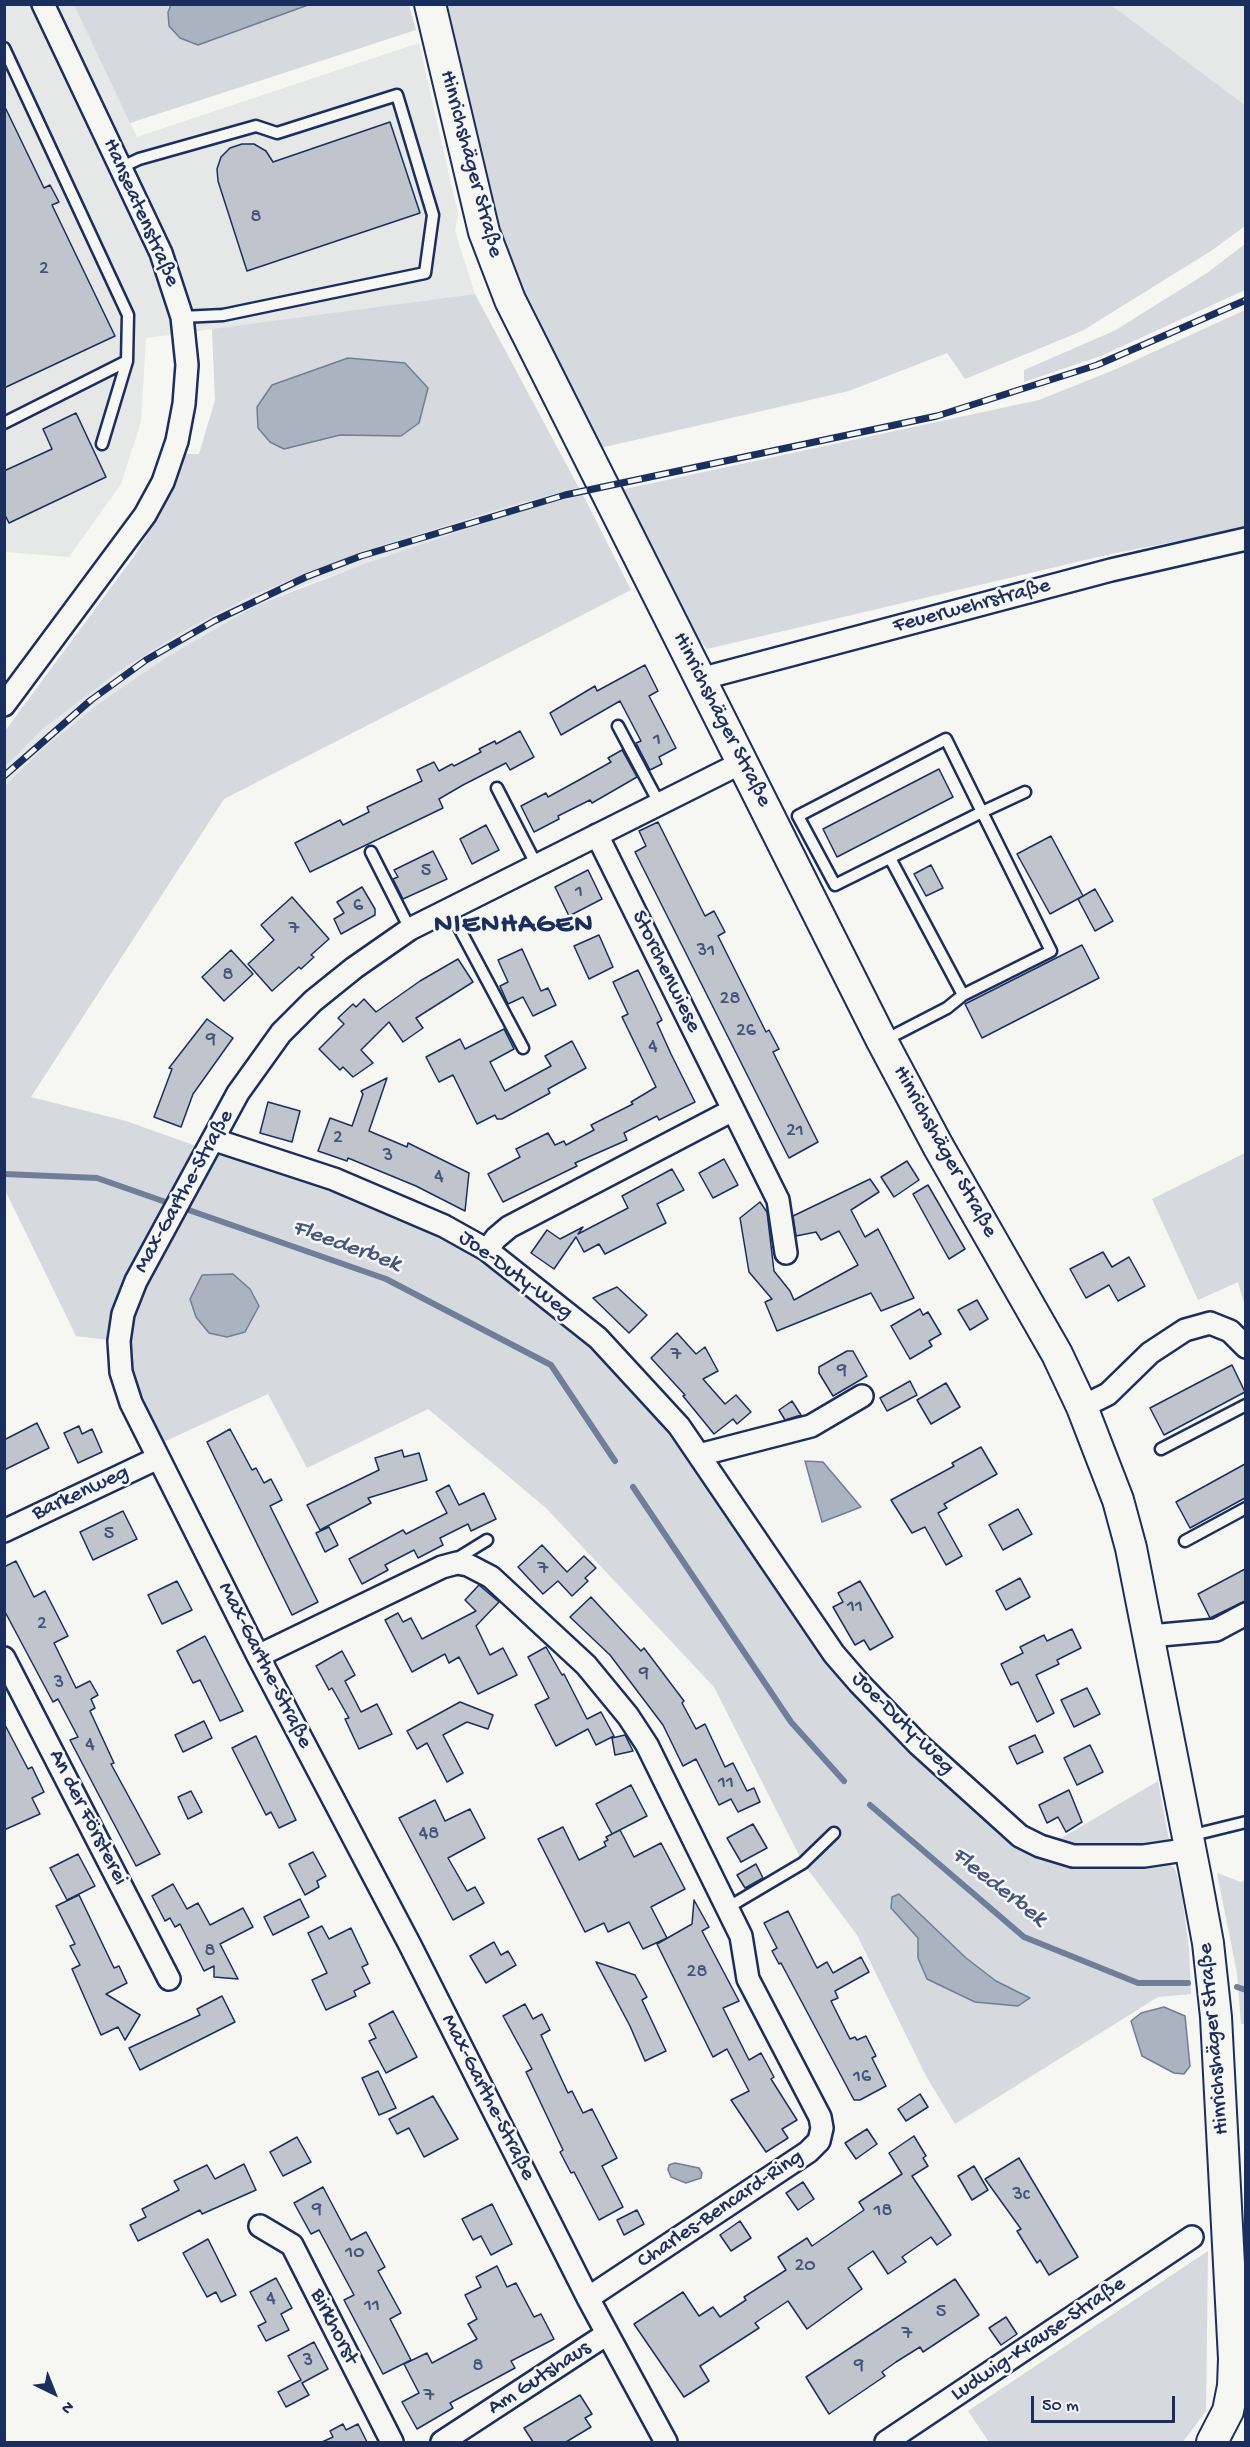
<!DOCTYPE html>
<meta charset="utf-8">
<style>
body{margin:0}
#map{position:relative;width:1250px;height:2447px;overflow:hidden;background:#f6f6f2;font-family:"Gochi Hand",sans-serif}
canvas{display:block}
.frame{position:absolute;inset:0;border:6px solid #1b2f5e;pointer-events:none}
.north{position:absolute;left:24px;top:2363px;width:60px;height:60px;-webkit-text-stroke:4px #f6f6f2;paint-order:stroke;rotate:137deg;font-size:16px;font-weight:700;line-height:24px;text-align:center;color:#1b2f5e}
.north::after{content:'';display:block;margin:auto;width:21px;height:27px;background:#1b2f5e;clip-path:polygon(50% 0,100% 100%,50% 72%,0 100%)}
.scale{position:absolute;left:1031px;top:2396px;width:144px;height:27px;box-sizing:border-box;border:3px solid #1b2f5e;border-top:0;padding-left:8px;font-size:18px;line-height:21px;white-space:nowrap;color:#1b2f5e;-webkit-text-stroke:4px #f6f6f2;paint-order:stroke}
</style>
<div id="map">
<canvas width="1250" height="2447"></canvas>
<div class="frame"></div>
<div class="north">N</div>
<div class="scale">50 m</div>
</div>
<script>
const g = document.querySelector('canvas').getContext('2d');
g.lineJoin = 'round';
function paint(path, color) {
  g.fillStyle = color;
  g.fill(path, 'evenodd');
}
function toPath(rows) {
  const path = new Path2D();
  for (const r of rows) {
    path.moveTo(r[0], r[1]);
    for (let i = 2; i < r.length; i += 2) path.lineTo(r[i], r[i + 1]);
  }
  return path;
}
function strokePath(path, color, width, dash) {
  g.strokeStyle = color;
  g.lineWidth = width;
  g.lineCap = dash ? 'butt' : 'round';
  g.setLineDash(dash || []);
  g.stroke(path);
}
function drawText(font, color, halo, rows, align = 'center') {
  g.font = font + ' "Gochi Hand",sans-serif';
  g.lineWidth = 5;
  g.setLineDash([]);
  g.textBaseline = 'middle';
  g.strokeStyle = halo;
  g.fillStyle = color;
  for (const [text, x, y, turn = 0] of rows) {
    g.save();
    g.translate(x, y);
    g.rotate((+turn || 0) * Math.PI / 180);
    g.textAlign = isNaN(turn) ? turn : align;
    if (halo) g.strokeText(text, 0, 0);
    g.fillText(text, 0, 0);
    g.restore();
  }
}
paint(toPath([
 [4,5,74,5,137,137,419,43,458,214,455,231,475,294,146,338,141,422,121,484,69,557,5,552],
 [1111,5,1245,5,1245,105],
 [593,485,597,492,553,501,308,584,255,606,162,660,101,702,40,751,5,786,5,767,44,728,118,672,184,631,251,596,362,552,513,505]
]), '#e6e7e7');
paint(toPath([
 [74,5,171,5,168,12,198,45,308,5,409,5,416,30,130,123],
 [439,5,1111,5,1245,105,1245,226,1211,251,1082,331,965,379,947,353,849,391,600,448,522,296,492,224],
 [1245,244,1245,290,1101,356,1024,382,1024,370,1114,331,1207,273],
 [475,294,579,488,513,505,362,552,251,596,184,631,118,672,44,728,5,767,5,731,135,555,171,493,186,454,199,454,215,400,212,329],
 [428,388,402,436,340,435,284,449],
 [1245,310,1245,528,1111,554,707,649,693,632,620,490,1039,400,1114,370],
 [583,495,631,590,224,799,31,1097,126,1121,227,1157,334,1190,417,1224,527,1288,611,1362,680,1441,770,1567,954,1788,994,1826,1040,1857,1081,1866,1145,1867,1169,1864,1175,1869,1181,1888,1189,1949,1191,1994,1158,1997,955,2124,926,2076,857,1935,803,1863,714,1687,546,1508,428,1409,307,1468,268,1394,157,1445,129,1382,124,1342,76,1336,5,1190,5,786,40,751,101,702,162,660,255,606,367,563,519,511],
 [1245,1153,1245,1307,1238,1282,1198,1300,1152,1199],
 [1158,1781,1169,1840,1164,1845,1134,1854,1053,1843],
 [1217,1873,1241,1882,1245,1880,1245,2024,1241,2024,1237,1973],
 [1208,2251,1206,2411,1183,2442,989,2442,968,2411]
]), '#d6d9dd');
const water = toPath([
 [171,5,171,4,308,5,198,45,180,38,169,26,168,12,171,5],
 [348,358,405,363,428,388,419,423,401,436,340,435,284,449,270,442,258,428,257,407,272,385,348,358],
 [233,1274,250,1289,259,1306,245,1332,227,1337,209,1333,196,1317,190,1299,202,1275,233,1274],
 [805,1461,823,1462,861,1507,822,1522,805,1461],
 [899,1894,966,1958,996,1981,1030,1998,1018,2006,975,2002,927,1979,918,1958,918,1938,891,1908,892,1897,899,1894],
 [1164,2007,1185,2016,1190,2066,1184,2074,1174,2073,1142,2056,1131,2021,1141,2013,1164,2007],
 [675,2163,699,2168,702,2173,701,2178,686,2183,671,2177,668,2170,669,2165,675,2163]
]);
paint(water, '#abb2c0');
strokePath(water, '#717e99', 1.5);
strokePath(toPath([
 [4,1174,97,1178,386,1279,551,1365,615,1461],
 [633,1487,791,1722,844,1781],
 [870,1805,1024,1937,1138,1983,1188,1983],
 [1237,1987,1246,1990]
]), '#717e99', 6);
const building = toPath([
 [4,105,44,188,50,185,59,202,52,205,115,336,4,388,4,105],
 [390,122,420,213,247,271,218,181,217,169,221,157,230,148,242,144,254,144,266,151,273,162,390,122],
 [76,413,106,477,9,523,4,513,4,471,52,449,43,429,76,413],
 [645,665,658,691,649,696,676,748,659,757,662,764,650,770,636,743,641,741,620,701,561,735,550,713,595,686,597,691,645,665],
 [520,731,534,757,510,770,506,763,463,785,439,799,443,808,310,872,295,843,340,820,343,825,369,812,367,807,422,781,417,770,434,762,439,771,452,764,454,766,481,752,479,749,495,741,496,744,520,731],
 [622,750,637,777,592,803,590,800,558,816,559,819,534,832,521,806,546,793,548,797,579,780,611,762,608,758,622,750],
 [939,769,953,797,837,857,823,829,939,769],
 [658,822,705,916,714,911,725,932,718,936,766,1032,769,1030,779,1049,773,1052,818,1142,789,1158,635,852,646,846,639,831,658,822],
 [486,825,499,850,472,864,460,839,486,825],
 [1051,836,1083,896,1050,914,1017,854,1051,836],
 [433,851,447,879,403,899,393,879,398,877,394,870,433,851],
 [931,865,943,888,926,896,914,874,931,865],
 [588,870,602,899,569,916,555,887,588,870],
 [362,887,375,909,375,915,341,934,334,919,344,913,337,902,362,887],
 [1095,889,1113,921,1095,931,1078,899,1095,889],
 [292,897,329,939,311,955,314,957,301,969,299,967,272,991,248,964,274,940,261,925,292,897],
 [599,935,613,967,589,979,574,946,599,935],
 [1082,945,1099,978,982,1038,965,1004,1082,945],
 [522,949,541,991,548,988,556,1005,533,1016,523,997,508,1004,500,986,508,982,498,960,522,949],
 [231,950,253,974,224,1001,202,977,231,950],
 [458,959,473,982,416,1018,423,1028,403,1042,389,1022,361,1050,373,1063,353,1077,343,1067,340,1070,319,1049,344,1024,338,1018,353,1004,356,1007,364,999,376,1012,420,981,458,959],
 [638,970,662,1020,657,1023,671,1054,695,1102,659,1120,657,1116,624,1133,627,1140,575,1163,577,1166,503,1202,488,1174,520,1157,516,1149,548,1133,555,1145,564,1141,566,1145,594,1130,591,1125,633,1104,631,1102,656,1087,622,1017,628,1014,613,982,638,970],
 [207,1019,233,1038,193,1094,181,1127,154,1117,172,1069,169,1068,207,1019],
 [504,1029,514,1049,490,1062,505,1091,551,1066,545,1056,572,1041,586,1068,548,1089,550,1093,502,1119,497,1119,495,1115,477,1124,453,1075,439,1082,426,1057,460,1039,465,1049,504,1029],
 [387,1078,369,1131,407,1147,408,1143,469,1173,465,1211,416,1186,348,1158,347,1161,318,1151,330,1118,352,1126,363,1094,361,1091,387,1078],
 [268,1102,300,1111,292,1142,260,1133,268,1102],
 [724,1159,738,1185,713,1198,699,1173,724,1159],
 [907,1161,919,1180,894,1197,881,1177,907,1161],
 [672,1169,684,1190,657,1204,666,1223,605,1254,599,1244,584,1252,576,1237,554,1269,531,1253,547,1230,560,1239,583,1227,578,1234,628,1208,622,1196,672,1169],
 [870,1179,879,1192,851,1210,865,1237,878,1229,914,1298,881,1311,871,1293,777,1331,765,1302,772,1299,749,1272,740,1218,760,1202,767,1212,774,1271,790,1291,794,1300,858,1265,839,1231,821,1240,816,1232,796,1236,793,1216,870,1179],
 [928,1185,965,1249,949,1259,913,1194,928,1185],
 [1103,1252,1112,1267,1129,1257,1145,1286,1118,1301,1109,1285,1086,1298,1070,1269,1103,1252],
 [617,1287,647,1315,629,1333,593,1298,617,1287],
 [977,1300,988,1319,970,1330,958,1310,977,1300],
 [920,1309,923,1315,928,1312,941,1334,929,1341,932,1346,910,1359,891,1326,920,1309],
 [677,1333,696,1354,705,1347,718,1371,703,1379,725,1404,736,1395,751,1412,737,1424,733,1419,714,1434,683,1396,685,1395,651,1358,677,1333],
 [847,1351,853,1351,867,1376,833,1396,819,1373,819,1367,847,1351],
 [1232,1365,1245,1392,1164,1435,1150,1408,1232,1365],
 [910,1381,917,1395,887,1411,880,1398,910,1381],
 [946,1383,960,1407,931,1424,917,1400,946,1383],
 [792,1401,801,1415,785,1420,779,1410,792,1401],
 [37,1423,49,1448,4,1470,4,1440,37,1423],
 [79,1426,82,1434,92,1429,102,1452,78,1463,64,1433,79,1426],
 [230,1429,252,1470,256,1468,264,1483,271,1479,282,1500,270,1506,318,1602,292,1615,207,1442,230,1429],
 [981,1447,997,1474,944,1504,947,1508,938,1513,962,1556,946,1565,925,1527,912,1533,891,1500,954,1466,952,1463,981,1447],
 [402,1450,404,1457,419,1453,427,1480,368,1498,371,1503,320,1530,307,1505,379,1470,375,1458,402,1450],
 [1245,1464,1245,1498,1190,1528,1176,1502,1245,1464],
 [449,1485,459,1505,484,1493,496,1519,471,1531,468,1524,440,1538,443,1545,418,1558,414,1550,385,1565,388,1570,362,1584,349,1559,403,1530,406,1534,447,1513,436,1492,449,1485],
 [1018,1509,1032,1534,1003,1550,989,1525,1018,1509],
 [123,1511,137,1539,93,1560,80,1532,123,1511],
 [329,1527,338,1545,325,1552,316,1533,329,1527],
 [542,1545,567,1572,584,1556,596,1568,585,1578,588,1581,572,1596,558,1581,543,1594,518,1567,542,1545],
 [16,1561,34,1597,45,1591,68,1636,54,1643,76,1688,90,1681,98,1695,91,1699,95,1708,90,1711,114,1763,111,1764,160,1854,136,1866,70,1740,78,1737,58,1699,53,1702,4,1610,4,1567,16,1561],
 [1245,1569,1245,1601,1210,1618,1198,1594,1245,1569],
 [1020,1578,1030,1597,1006,1610,996,1591,1020,1578],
 [177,1581,192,1610,162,1624,148,1595,177,1581],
 [860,1581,893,1637,870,1650,864,1640,855,1645,833,1607,843,1602,838,1593,860,1581],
 [479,1585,499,1602,476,1626,490,1655,503,1648,517,1675,478,1694,459,1657,449,1663,445,1654,412,1672,385,1620,398,1613,403,1622,411,1618,422,1639,476,1611,465,1600,479,1585],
 [591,1597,641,1651,644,1648,684,1701,682,1703,696,1729,705,1724,725,1767,733,1763,747,1791,754,1788,760,1802,738,1812,731,1799,719,1805,696,1759,683,1766,663,1725,610,1655,570,1617,591,1597],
 [1072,1629,1081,1648,1057,1660,1059,1664,1036,1675,1054,1713,1037,1722,1018,1682,1011,1685,1001,1664,1023,1653,1020,1647,1044,1635,1047,1641,1072,1629],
 [205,1636,243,1711,220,1721,200,1680,193,1683,177,1651,205,1636],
 [546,1647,562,1675,564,1674,587,1719,601,1712,614,1736,596,1745,588,1729,556,1746,535,1705,549,1698,528,1657,546,1647],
 [342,1651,355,1675,345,1681,361,1712,377,1704,392,1734,359,1749,345,1719,349,1718,332,1688,329,1690,316,1666,342,1651],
 [1087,1688,1100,1714,1074,1727,1061,1700,1087,1688],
 [460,1702,493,1715,488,1729,467,1722,443,1735,463,1773,447,1782,427,1743,417,1749,407,1731,460,1702],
 [204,1721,212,1738,183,1752,175,1735,204,1721],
 [4,1723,28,1769,32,1767,44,1792,32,1798,40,1814,4,1830,4,1723],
 [625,1735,633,1751,615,1755,612,1738,625,1735],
 [1035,1735,1043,1752,1017,1764,1009,1747,1035,1735],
 [256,1736,296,1820,279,1828,271,1812,266,1815,232,1748,256,1736],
 [1090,1745,1103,1772,1077,1785,1064,1758,1090,1745],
 [631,1785,647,1816,612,1834,596,1804,631,1785],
 [1069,1790,1082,1822,1066,1832,1058,1817,1047,1823,1039,1805,1069,1790],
 [191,1791,202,1812,188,1819,178,1797,191,1791],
 [435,1800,445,1821,470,1809,485,1838,448,1858,467,1891,475,1887,484,1903,453,1920,399,1818,435,1800],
 [753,1824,767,1848,741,1862,727,1838,753,1824],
 [563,1827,579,1860,606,1846,604,1842,608,1840,606,1837,620,1830,634,1857,661,1843,685,1889,651,1907,667,1938,643,1949,629,1922,608,1932,604,1923,585,1932,538,1839,563,1827],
 [313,1852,326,1876,317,1881,319,1887,305,1895,289,1864,313,1852],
 [78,1854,95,1886,67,1900,50,1868,78,1854],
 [756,1864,763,1878,745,1888,737,1875,756,1864],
 [173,1884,187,1909,198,1903,210,1925,243,1908,253,1927,220,1944,238,1979,214,1977,214,1966,204,1971,180,1924,175,1927,170,1918,165,1921,152,1896,173,1884],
 [79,1895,114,1968,119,1966,127,1983,106,1994,140,2015,125,2040,118,2027,101,2035,72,1969,80,1965,70,1946,75,1944,56,1906,79,1895],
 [300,1899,309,1917,273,1935,264,1917,300,1899],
 [694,1900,709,1927,702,1931,739,2001,723,2008,749,2060,761,2053,774,2077,771,2079,797,2120,782,2129,788,2138,766,2152,731,2100,749,2091,727,2049,713,2057,657,1944,692,1924,694,1900],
 [788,1911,817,1968,827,1962,833,1973,861,1957,869,1972,835,1991,838,1998,831,2001,850,2039,855,2037,857,2040,866,2036,876,2056,872,2058,886,2086,860,2100,854,2100,781,1963,779,1964,772,1951,777,1948,764,1923,788,1911],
 [322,1926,329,1939,351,1928,368,1964,362,1967,370,1983,354,1991,356,1996,326,2010,312,1980,327,1973,308,1933,322,1926],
 [494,1942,501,1955,508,1951,516,1965,486,1983,470,1956,494,1942],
 [596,1962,635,1975,647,1997,642,2000,666,2051,645,2061,630,2026,596,1962],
 [222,1996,235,2022,140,2070,129,2048,200,2015,197,2009,222,1996],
 [525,2004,533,2019,542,2014,550,2030,541,2035,568,2093,572,2091,583,2113,592,2109,617,2158,602,2166,623,2207,599,2220,574,2172,571,2173,560,2152,563,2150,526,2072,532,2069,503,2016,525,2004],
 [393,2011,417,2057,386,2073,369,2041,376,2038,369,2024,393,2011],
 [378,2071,396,2108,379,2115,362,2078,378,2071],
 [920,2094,928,2107,906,2121,898,2109,920,2094],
 [433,2096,458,2139,424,2157,409,2128,397,2134,389,2119,433,2096],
 [867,2129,877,2144,856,2159,845,2143,867,2129],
 [914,2136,926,2156,923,2158,928,2166,912,2176,951,2235,937,2245,931,2237,902,2257,906,2262,888,2274,873,2251,848,2268,862,2289,807,2329,788,2301,755,2323,759,2328,700,2366,709,2381,684,2397,634,2324,683,2292,699,2316,713,2307,720,2317,746,2300,744,2297,786,2270,778,2257,807,2238,812,2246,864,2210,859,2202,902,2174,889,2153,914,2136],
 [297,2137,311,2162,283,2176,270,2152,297,2137],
 [1019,2158,1078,2257,1049,2275,1040,2260,1037,2263,1017,2231,1021,2229,985,2179,1019,2158],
 [244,2164,256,2190,202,2214,200,2210,138,2241,130,2225,146,2217,142,2209,179,2190,174,2181,207,2165,215,2179,244,2164],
 [974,2166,988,2190,972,2200,958,2176,974,2166],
 [803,2182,814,2199,798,2210,786,2193,803,2182],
 [323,2187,351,2240,366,2232,385,2267,378,2271,401,2313,390,2319,411,2360,383,2374,344,2300,354,2295,319,2230,311,2234,294,2203,323,2187],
 [492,2204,512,2244,491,2255,481,2236,473,2240,462,2219,492,2204],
 [637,2210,644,2224,624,2235,617,2220,637,2210],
 [740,2221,751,2238,731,2251,720,2235,740,2221],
 [208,2239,236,2295,221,2302,216,2292,207,2297,183,2253,208,2239],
 [497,2266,507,2287,516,2283,534,2317,541,2314,554,2339,511,2361,515,2368,450,2403,453,2408,417,2429,402,2402,419,2393,404,2364,427,2353,432,2363,477,2339,468,2324,477,2319,465,2295,481,2287,476,2277,497,2266],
 [276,2278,292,2308,281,2314,289,2330,266,2341,258,2326,266,2322,250,2292,276,2278],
 [955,2279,979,2315,923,2352,920,2347,896,2362,882,2372,885,2376,829,2414,806,2377,955,2279],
 [1006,2317,1017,2334,1001,2345,989,2328,1006,2317],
 [314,2342,328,2369,302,2383,309,2395,286,2407,278,2392,301,2380,288,2356,314,2342],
 [580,2395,592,2414,585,2418,591,2427,566,2442,533,2442,524,2428,580,2395],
 [343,2424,346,2430,358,2424,367,2442,322,2442,333,2437,330,2431,343,2424]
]);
paint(building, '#c0c4cd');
strokePath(building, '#1b2f5e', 1.5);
const lane = toPath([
 [4,48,128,315,127,361],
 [120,168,139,159,256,126,277,133,397,95,433,215,425,273,223,315,182,317],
 [4,423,127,361,102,444],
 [618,726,659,803],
 [497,788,536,864],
 [371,852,410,929],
 [890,858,963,995],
 [449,909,523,1048],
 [885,1040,947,1008,963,995,1051,951,982,812,946,739,798,816,835,885,982,812,1025,792],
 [1161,1449,1246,1405],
 [1185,1541,1246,1508],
 [453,1561,487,1540],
 [1189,1836,1246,1822],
 [727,1908,803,1863,834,1833]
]);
const street = toPath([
 [700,679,1111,570,1246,539],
 [4,705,145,515,163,482,177,441,184,404,187,365,182,317,161,253,43,4],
 [597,835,778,1200,786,1253],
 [215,1140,334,1179,444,1226,487,1250,598,1338,679,1426,834,1654,860,1684,918,1744,1020,1836,1040,1846,1073,1856,1144,1856,1191,1849],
 [487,1250,496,1238,509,1227,733,1110],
 [1082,1407,1108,1394,1150,1353,1185,1330,1210,1323,1230,1331,1246,1347],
 [699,1455,811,1426,862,1396],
 [4,1531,158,1458],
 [1150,1636,1216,1630,1246,1614],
 [258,1656,442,1567,457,1563,468,1565,491,1577,586,1665,628,1716,647,1745,741,1936,748,1979,820,2117,822,2128,819,2141,808,2152,588,2298],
 [4,1658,169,1979],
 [260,2226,292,2245,392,2442],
 [442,2442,607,2334],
 [666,2442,588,2298,410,1945,258,1656,131,1403,121,1372,119,1341,123,1314,136,1281,238,1093,281,1033,313,1001,354,968,410,929,743,762],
 [886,2442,1192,2237]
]);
const secondary = toPath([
 [430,4,484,232,510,300,882,1041,938,1146,1057,1354,1082,1407,1118,1500,1131,1548,1196,1878,1208,1943,1216,2017,1234,2359,1233,2386,1228,2411,1212,2442]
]);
strokePath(lane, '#1b2f5e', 15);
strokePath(street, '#1b2f5e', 26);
strokePath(secondary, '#1b2f5e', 34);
strokePath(lane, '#f6f6f2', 10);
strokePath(street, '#f6f6f2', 21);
strokePath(secondary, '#f6f6f2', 30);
const rail = toPath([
 [4,776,91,700,146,660,214,621,306,577,361,556,565,495,937,416,1097,365,1246,300]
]);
strokePath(rail, '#1b2f5e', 7);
strokePath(rail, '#f6f6f2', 4.5, [14]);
drawText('20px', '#44547a', null, [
 ["8",256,218],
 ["2",44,270],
 ["1",657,741],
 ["5",426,872],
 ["1",579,893],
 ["6",358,907],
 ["7",294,930],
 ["31",706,952],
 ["8",228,976],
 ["28",730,1000],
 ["26",746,1032],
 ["9",211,1041],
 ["4",653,1048],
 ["21",795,1132],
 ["2",338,1139],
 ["3",388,1157],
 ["4",439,1178],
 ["7",676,1356],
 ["9",842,1372],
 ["5",109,1535],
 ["7",543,1570],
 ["11",855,1608],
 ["2",42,1625],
 ["9",644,1675],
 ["3",59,1684],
 ["4",90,1746],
 ["11",726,1784],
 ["48",429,1835],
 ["8",210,1952],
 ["28",697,1973],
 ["16",862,2078],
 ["3c",1021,2196],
 ["9",317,2211],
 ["18",883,2212],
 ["10",355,2254],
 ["20",805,2267],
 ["4",271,2300],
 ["11",372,2307],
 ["5",941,2313],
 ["7",907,2335],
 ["3",308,2362],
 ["8",478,2367],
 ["9",859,2367],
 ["7",429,2397]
]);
drawText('22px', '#1b2f5e', '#f6f6f2', [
 ["Hinrichshäger Straße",470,164,75],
 ["Hanseatenstraße",140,213,66],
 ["Feuerwehrstraße",972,607,-15],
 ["Hinrichshäger Straße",721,720,63],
 ["Storchenwiese",665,972,64],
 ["Hinrichshäger Straße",944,1152,61],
 ["Max-Garthe-Straße",185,1192,-61],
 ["Joe-Duty-Weg",515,1276,36],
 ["Barkenweg",81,1494,-25],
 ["Max-Garthe-Straße",264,1666,63],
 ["Joe-Duty-Weg",902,1724,45],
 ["An der Försterei",87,1818,63],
 ["Hinrichshäger Straße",1215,2039,-95],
 ["Max-Garthe-Straße",487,2098,63],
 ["Charles-Bencard-Ring",721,2210,-34],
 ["Birkhorst",333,2327,63],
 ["Ludwig-Krause-Straße",1039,2340,-34],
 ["Am Gutshaus",540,2379,-33]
]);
drawText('italic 24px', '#46567b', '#f6f6f2', [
 ["Fleederbek",346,1247,20],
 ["Fleederbek",998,1888,38]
]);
g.letterSpacing = '1.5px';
drawText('bold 28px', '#1b2f5e', '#f6f6f2', [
 ["NIENHAGEN",514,927]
]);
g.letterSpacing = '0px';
</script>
